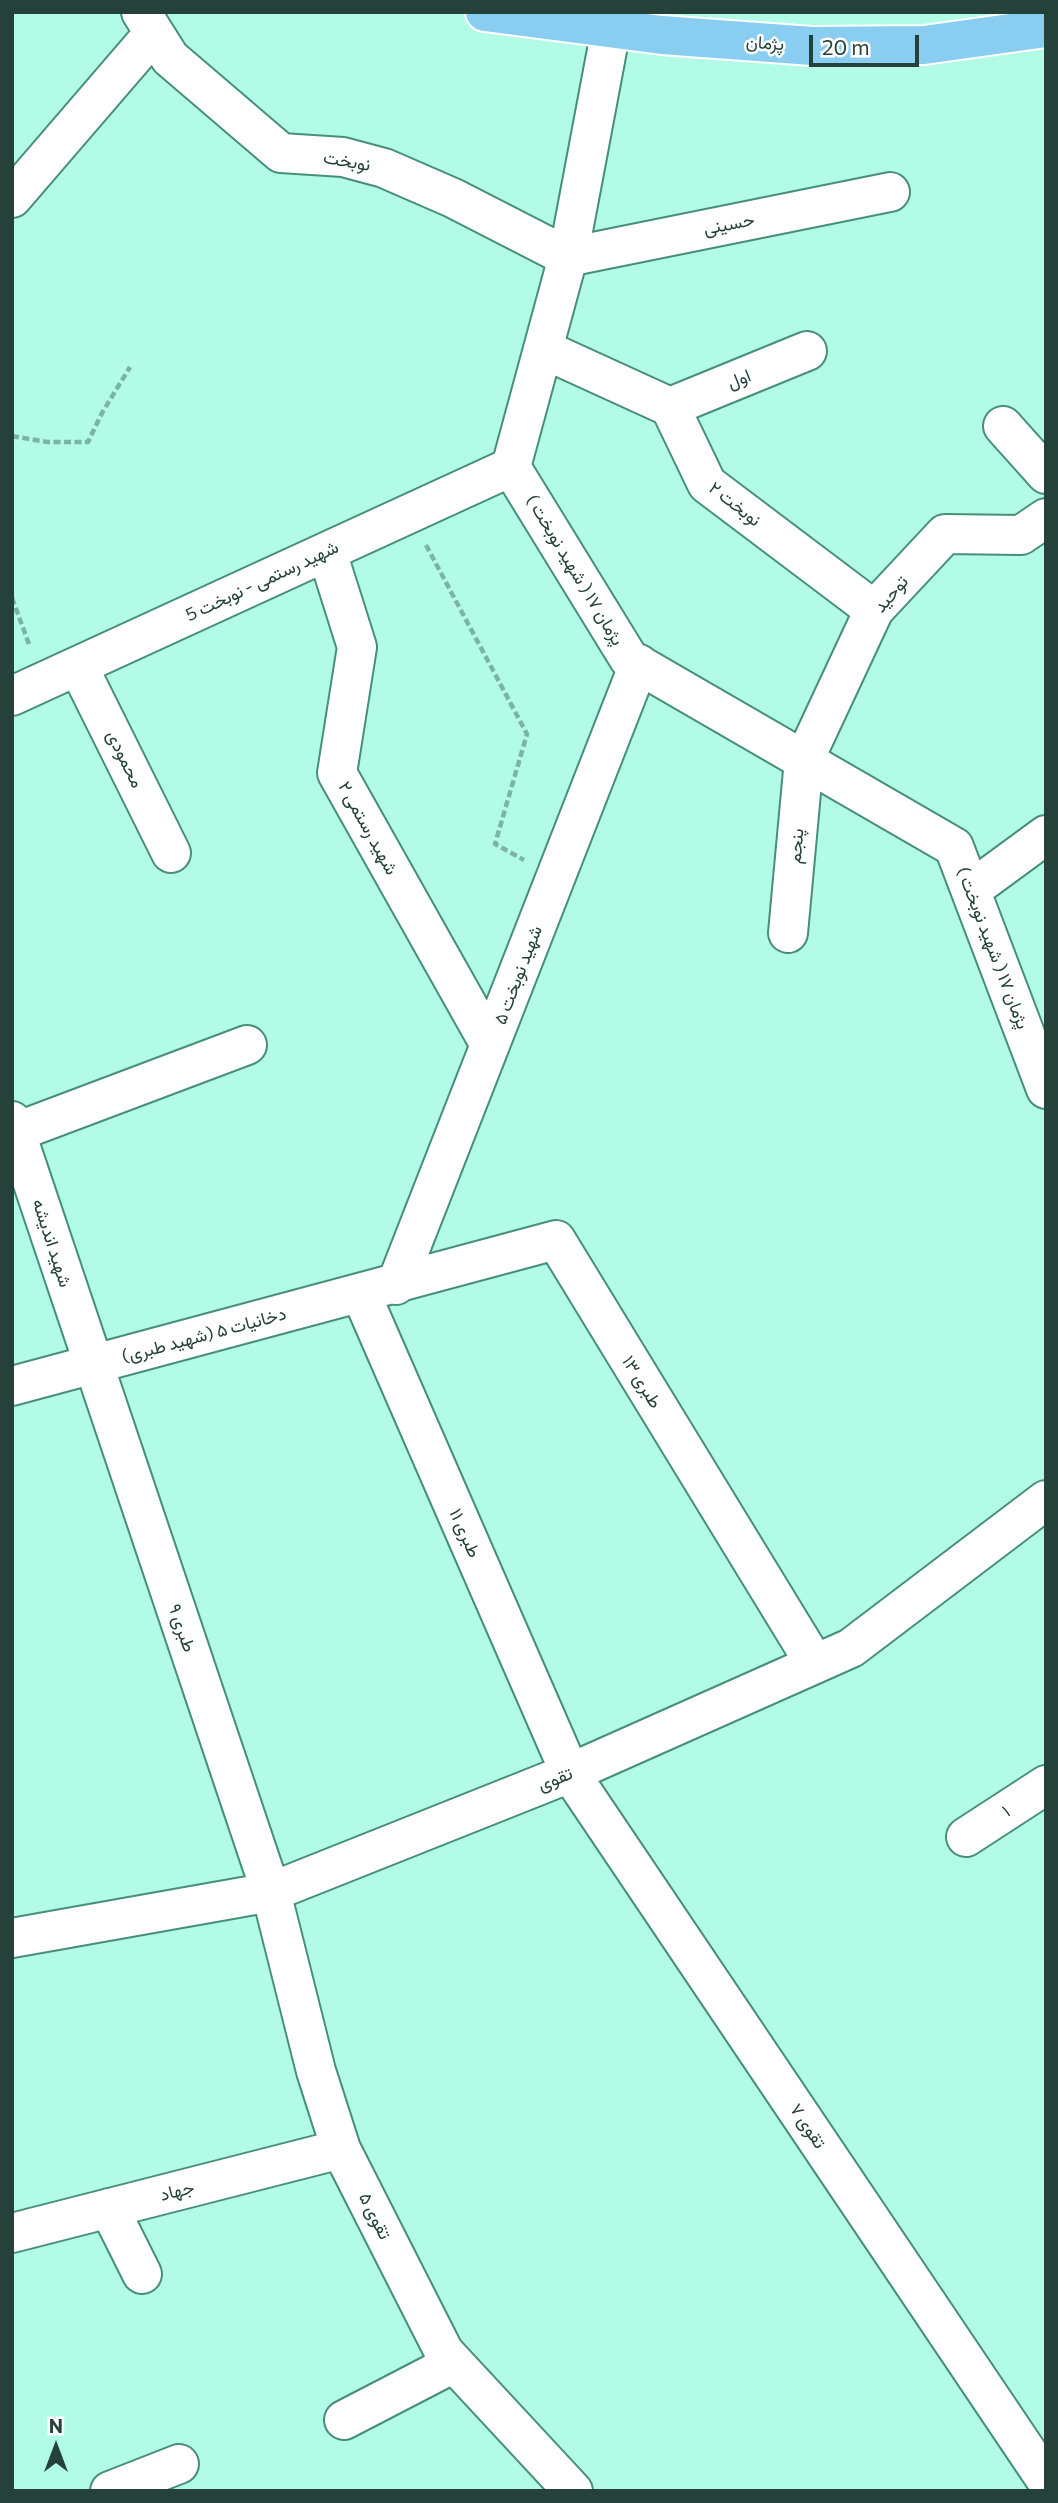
<!DOCTYPE html>
<meta charset="utf-8">
<style>
body{margin:0}
#map{position:relative;width:1058px;height:2503px;overflow:hidden;background:#b2fbe6;font-family:Commissioner,sans-serif}
canvas{display:block}
.frame{position:absolute;inset:0;border:14px solid #24423a;pointer-events:none}
.north{position:absolute;left:21px;top:2412px;width:70px;height:70px;-webkit-text-stroke:5px #fff;paint-order:stroke;rotate:0deg;font-size:19px;font-weight:700;line-height:28px;text-align:center;color:#24423a}
.north::after{content:'';display:block;margin:auto;width:24px;height:32px;background:#24423a;clip-path:polygon(50% 0,100% 100%,50% 72%,0 100%)}
.scale{position:absolute;left:809px;top:35px;width:110px;height:32px;box-sizing:border-box;border:4px solid #24423a;border-top:0;padding-left:9px;font-size:21px;line-height:24px;white-space:nowrap;color:#24423a;-webkit-text-stroke:5px #fff;paint-order:stroke}
</style>
<div id="map">
<canvas width="1058" height="2503"></canvas>
<div class="frame"></div>
<div class="north">N</div>
<div class="scale">20 m</div>
</div>
<script>
const g = document.querySelector('canvas').getContext('2d');
g.lineJoin = 'round';
function toPath(rows) {
  const path = new Path2D();
  for (const r of rows) {
    path.moveTo(r[0], r[1]);
    for (let i = 2; i < r.length; i += 2) path.lineTo(r[i], r[i + 1]);
  }
  return path;
}
function strokePath(path, color, width, dash) {
  g.strokeStyle = color;
  g.lineWidth = width;
  g.lineCap = dash ? 'butt' : 'round';
  g.setLineDash(dash || []);
  g.stroke(path);
}
function drawText(font, color, halo, rows, align = 'center') {
  g.font = font + ' Commissioner,Vazirmatn,sans-serif';
  g.lineWidth = 5;
  g.setLineDash([]);
  g.textBaseline = 'middle';
  g.strokeStyle = halo;
  g.fillStyle = color;
  for (const [text, x, y, turn = 0] of rows) {
    g.save();
    g.translate(x, y);
    g.rotate((+turn || 0) * Math.PI / 180);
    g.textAlign = isNaN(turn) ? turn : align;
    if (halo) g.strokeText(text, 0, 0);
    g.fillText(text, 0, 0);
    g.restore();
  }
}
const minor = toPath([
 [141,12,170,58,281,153,343,157,384,168,453,198,568,257,890,192],
 [611,29,568,257,511,467,629,659,954,847,1046,1089],
 [12,198,154,33],
 [543,349,670,407,707,484,874,610],
 [670,407,807,351],
 [1003,426,1046,474],
 [327,552,357,647,337,773,490,1045],
 [78,666,171,853],
 [12,696,511,467],
 [971,890,1046,835],
 [788,933,804,760,874,610,945,534,1021,535,1046,518],
 [12,1121,271,1892,316,2071,341,2149,444,2352,573,2491],
 [16,1132,247,1045],
 [396,1285,639,664],
 [361,1294,570,1773,1046,2480],
 [12,1386,556,1240,815,1664],
 [966,1837,1046,1785],
 [12,1938,271,1892,570,1773,851,1648,1046,1500],
 [109,2208,142,2274],
 [12,2233,341,2149],
 [344,2420,454,2363],
 [110,2491,179,2464]
]);
const major = toPath([
 [485,12,662,35,812,46,924,45,1046,28]
]);
strokePath(minor, '#478e7b', 42);
strokePath(major, '#fff', 42);
strokePath(toPath([
 [12,436,47,442,88,442,102,413,130,367],
 [426,545,527,734,495,844,524,860],
 [12,598,30,647]
]), '#7bb4a4', 4.5, [7, 3.5]);
strokePath(minor, '#fff', 38);
strokePath(major, '#89cef0', 38);
drawText('18px', '#24423a', '#fff', [
 ["پژمان",765,43,4],
 ["نوبخت",347,161,10],
 ["حسینی",729,224,-11],
 ["اول",739,379,-22],
 ["نوبخت ۲",735,504,38],
 ["پژمان ۱۷ ( شهید نوبخت )",575,570,59],
 ["شهید رستمی - نوبخت 5",262,581,-25],
 ["توحید",891,594,-49],
 ["محمودی",125,759,64],
 ["شهید رستمی ۲",368,828,61],
 ["پنجم",796,846,-85],
 ["پژمان ۱۷ ( شهید نوبخت )",993,948,69],
 ["شهید نوبخت ۵",518,975,-69],
 ["شهید اندیشه",52,1243,72],
 ["دخانیات ۵ (شهید طبری)",204,1335,-15],
 ["طبری ۱۳",642,1382,58],
 ["طبری ۱۱",465,1533,66],
 ["طبری ۹",182,1628,71],
 ["تقوی",555,1779,-22],
 ["۱",1006,1811,-33],
 ["تقوی ۷",808,2126,56],
 ["جهاد",177,2191,-14],
 ["تقوی ۵",375,2216,63]
]);
</script>
